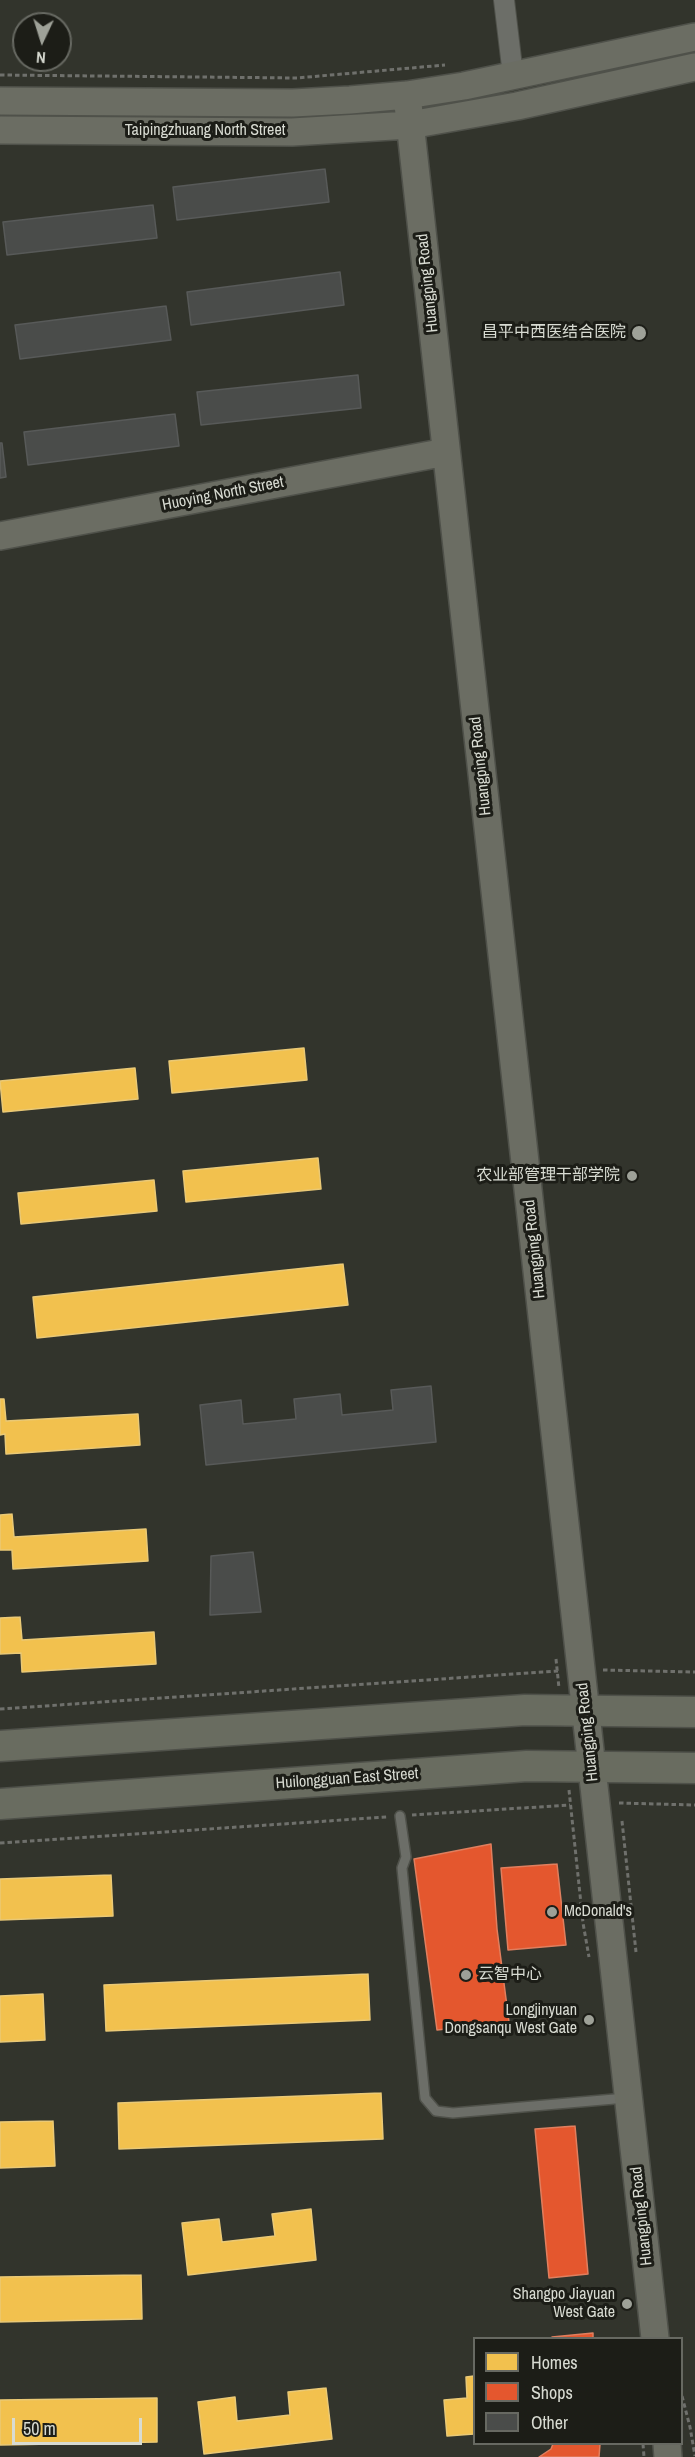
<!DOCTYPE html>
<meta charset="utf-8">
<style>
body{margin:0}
#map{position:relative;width:695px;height:2457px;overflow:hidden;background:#32342c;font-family:"Archivo Narrow",sans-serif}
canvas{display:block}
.legend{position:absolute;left:473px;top:2337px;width:210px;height:108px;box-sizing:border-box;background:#1c1d17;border:2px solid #676962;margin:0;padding:8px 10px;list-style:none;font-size:18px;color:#d8dbd2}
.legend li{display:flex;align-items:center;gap:12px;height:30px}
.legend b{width:30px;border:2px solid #676962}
.north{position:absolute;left:12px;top:12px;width:60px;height:60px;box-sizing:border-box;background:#1c1d17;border:2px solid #676962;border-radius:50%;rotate:184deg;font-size:16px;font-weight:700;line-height:24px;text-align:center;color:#d8dbd2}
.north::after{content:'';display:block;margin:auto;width:21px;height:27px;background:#9ea198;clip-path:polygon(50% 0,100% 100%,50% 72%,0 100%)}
.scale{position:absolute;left:12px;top:2418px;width:130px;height:27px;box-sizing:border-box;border:3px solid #d8dbd2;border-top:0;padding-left:8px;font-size:18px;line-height:21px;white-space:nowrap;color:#d8dbd2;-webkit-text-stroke:4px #1c1d17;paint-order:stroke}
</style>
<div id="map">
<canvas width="695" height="2457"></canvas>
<ul class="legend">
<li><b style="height:16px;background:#f2c14e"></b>Homes</li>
<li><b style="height:16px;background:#e4572e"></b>Shops</li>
<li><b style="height:16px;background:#4a4c4a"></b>Other</li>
</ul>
<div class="north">N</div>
<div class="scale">50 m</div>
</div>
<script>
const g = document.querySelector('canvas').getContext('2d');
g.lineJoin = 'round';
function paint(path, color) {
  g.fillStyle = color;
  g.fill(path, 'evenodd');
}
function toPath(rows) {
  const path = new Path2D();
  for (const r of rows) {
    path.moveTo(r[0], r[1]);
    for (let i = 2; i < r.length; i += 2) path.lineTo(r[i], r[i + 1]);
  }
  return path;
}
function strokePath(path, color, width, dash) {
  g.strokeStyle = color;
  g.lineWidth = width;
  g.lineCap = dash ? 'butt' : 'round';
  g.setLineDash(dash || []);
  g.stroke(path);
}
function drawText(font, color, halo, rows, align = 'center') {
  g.font = font + ' "Archivo Narrow","Noto Sans SC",sans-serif';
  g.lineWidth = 6;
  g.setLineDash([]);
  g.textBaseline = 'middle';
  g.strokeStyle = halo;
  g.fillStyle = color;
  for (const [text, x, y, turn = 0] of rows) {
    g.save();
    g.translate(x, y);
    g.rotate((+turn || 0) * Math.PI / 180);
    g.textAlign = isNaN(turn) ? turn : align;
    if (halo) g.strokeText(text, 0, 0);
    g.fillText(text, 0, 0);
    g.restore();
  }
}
const homes = toPath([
 [304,1048,307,1080,172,1093,169,1061,304,1048],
 [135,1068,138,1099,3,1112,0,1081,135,1068],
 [318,1158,321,1189,186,1202,183,1171,318,1158],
 [154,1180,157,1211,21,1224,18,1193,154,1180],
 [343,1264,348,1305,37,1338,33,1297,343,1264],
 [0,1399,4,1399,6,1421,138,1414,140,1445,6,1454,5,1434,0,1435,0,1399],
 [12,1514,14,1537,146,1529,148,1561,13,1569,12,1550,0,1550,0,1515,12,1514],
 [20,1617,22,1640,154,1632,156,1664,22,1672,21,1653,0,1654,0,1618,20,1617],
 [111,1875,113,1916,0,1920,0,1879,111,1875],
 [368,1974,370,2020,106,2031,104,1985,368,1974],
 [43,1994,45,2040,0,2042,0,1996,43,1994],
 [381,2093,383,2139,119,2149,118,2103,381,2093],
 [53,2121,55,2166,0,2168,0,2122,53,2121],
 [311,2209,316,2260,188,2275,182,2223,219,2219,222,2242,275,2236,272,2214,311,2209],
 [141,2275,142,2319,0,2322,0,2277,141,2275],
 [474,2376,474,2434,447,2436,444,2400,467,2398,466,2377,474,2376],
 [326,2388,332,2439,204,2454,198,2402,235,2397,237,2421,290,2415,288,2392,326,2388],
 [157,2398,157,2442,0,2445,0,2400,157,2398]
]);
paint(homes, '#f2c14e');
strokePath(homes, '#eac976', 1.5);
const shops = toPath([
 [491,1844,497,1929,509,2022,437,2030,414,1859,491,1844],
 [557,1864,566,1945,508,1950,501,1868,557,1864],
 [575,2126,588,2274,549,2278,535,2129,575,2126],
 [593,2333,593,2338,552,2338,552,2337,593,2333],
 [553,2444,600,2444,599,2457,539,2457,551,2449,553,2444]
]);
paint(shops, '#e4572e');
strokePath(shops, '#e07f5f', 1.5);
const building = toPath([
 [325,169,329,202,177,220,173,187,325,169],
 [153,205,157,238,7,255,3,222,153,205],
 [340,272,344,305,191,325,187,292,340,272],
 [166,306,171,340,20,359,15,325,166,306],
 [358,375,361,408,201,425,197,392,358,375],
 [175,414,179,446,28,465,24,432,175,414],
 [0,443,2,443,6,477,0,478,0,443],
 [431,1386,436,1442,206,1465,200,1405,241,1400,243,1424,296,1419,294,1399,340,1394,342,1415,393,1410,391,1390,431,1386],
 [253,1552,261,1612,210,1615,211,1556,253,1552]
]);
paint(building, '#4a4c4a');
strokePath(building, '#585a59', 1.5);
const lane = toPath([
 [400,1816,406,1857,402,1868,425,2098,436,2111,453,2113,626,2098]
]);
const street = toPath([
 [504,0,513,75]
]);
const secondary = toPath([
 [407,95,655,2338],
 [0,101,293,103,350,100,407,95,464,86,695,37],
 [0,130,292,132,410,125,517,106,695,67],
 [0,536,446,452],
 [667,2444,668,2457]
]);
const primary = toPath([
 [0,1746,525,1710,695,1712],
 [0,1804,527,1766,695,1768]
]);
strokePath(lane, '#4f514a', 12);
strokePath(street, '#4f514a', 22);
strokePath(secondary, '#4f514a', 30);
strokePath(primary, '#4f514a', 33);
strokePath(toPath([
 [0,75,297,78,445,65],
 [556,1659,559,1688],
 [603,1670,695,1672],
 [0,1709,558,1671],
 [569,1790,583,1923,589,1957],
 [619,1803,695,1805],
 [412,1815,570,1805],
 [622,1821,636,1952],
 [0,1843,387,1817],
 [682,2396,690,2427,695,2456],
 [643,2444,644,2457]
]), '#6f706c', 3, [4.5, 3]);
strokePath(lane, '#6c6e68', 9);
strokePath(street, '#6c6e68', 20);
strokePath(secondary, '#6b6d63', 27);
strokePath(primary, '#696c60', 30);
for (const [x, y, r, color] of [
 [639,333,8,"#9ea198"],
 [632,1176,6,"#9ea198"],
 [552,1912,6,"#9ea198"],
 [466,1975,6,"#9ea198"],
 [589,2020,6,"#9ea198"],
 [627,2304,6,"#9ea198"]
]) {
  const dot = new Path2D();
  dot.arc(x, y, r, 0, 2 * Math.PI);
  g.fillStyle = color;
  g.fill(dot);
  strokePath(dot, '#1c1d17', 2);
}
drawText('16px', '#d8dbd2', '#1c1d17', [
 ["Taipingzhuang North Street",205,131],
 ["Huangping Road",428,283,-96],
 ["Huoying North Street",223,494,-11],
 ["Huangping Road",481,766,-96],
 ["Huangping Road",535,1249,-96],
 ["Huangping Road",588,1732,-96],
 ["Huilongguan East Street",347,1779,-4],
 ["Huangping Road",642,2216,-96]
]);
drawText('16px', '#d8dbd2', '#1c1d17', [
 ["昌平中西医结合医院",626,333],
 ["农业部管理干部学院",620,1176],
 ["McDonald's",564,1912,"left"],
 ["云智中心",478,1975,"left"],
 ["Longjinyuan",577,2011],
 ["Dongsanqu West Gate",577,2029],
 ["Shangpo Jiayuan",615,2295],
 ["West Gate",615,2313]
], 'right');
</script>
